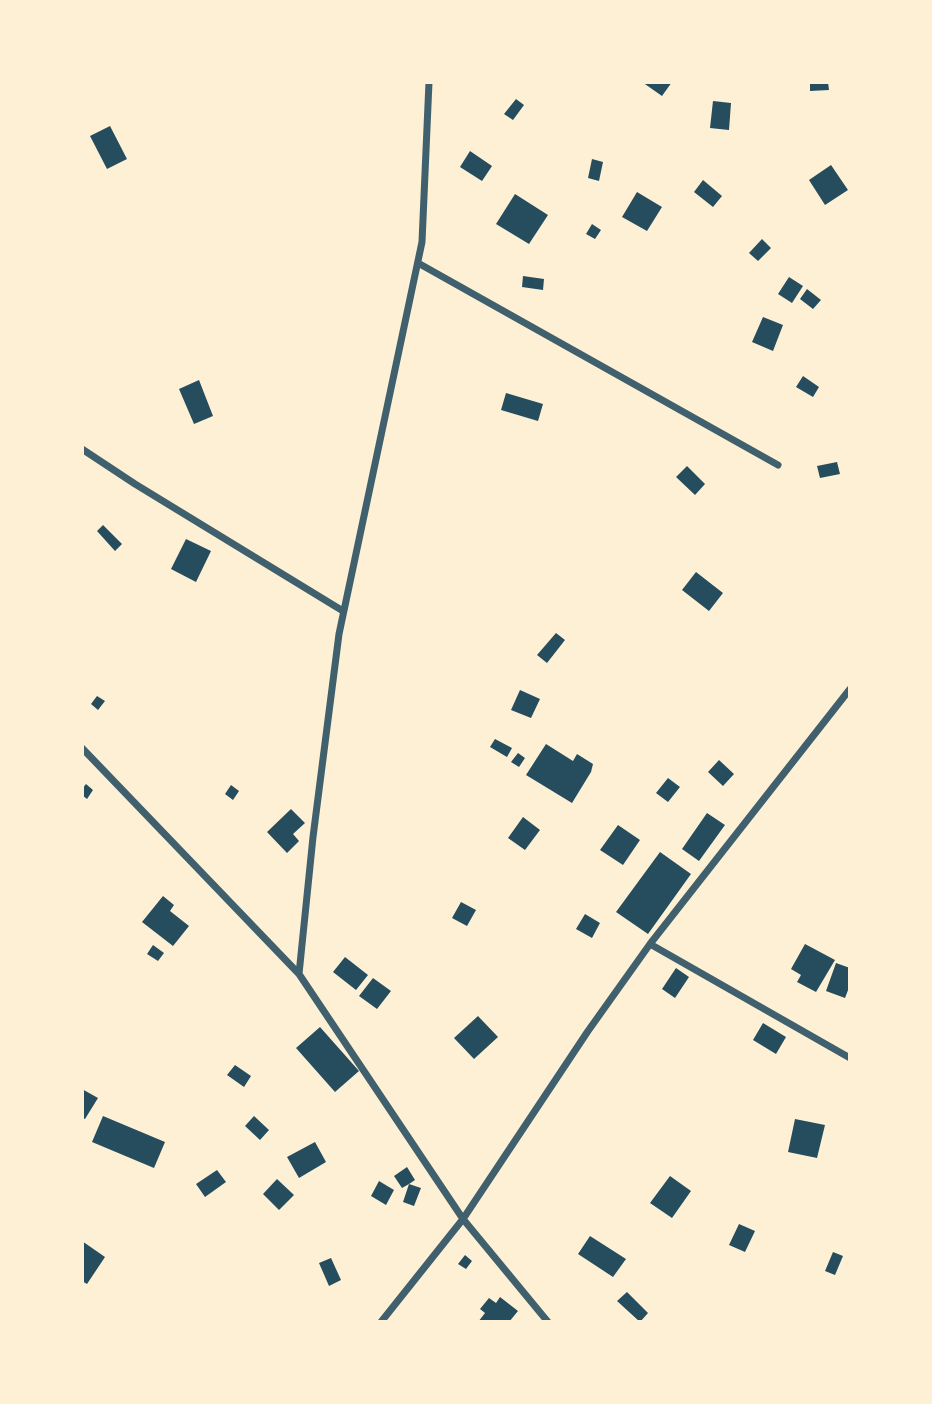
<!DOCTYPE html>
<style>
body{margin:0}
#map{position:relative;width:932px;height:1404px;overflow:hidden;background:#fdf0d5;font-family:Lora,serif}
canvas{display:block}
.frame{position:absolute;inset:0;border:84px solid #fdf0d5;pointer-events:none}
</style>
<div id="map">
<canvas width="932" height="1404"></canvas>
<div class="frame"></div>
</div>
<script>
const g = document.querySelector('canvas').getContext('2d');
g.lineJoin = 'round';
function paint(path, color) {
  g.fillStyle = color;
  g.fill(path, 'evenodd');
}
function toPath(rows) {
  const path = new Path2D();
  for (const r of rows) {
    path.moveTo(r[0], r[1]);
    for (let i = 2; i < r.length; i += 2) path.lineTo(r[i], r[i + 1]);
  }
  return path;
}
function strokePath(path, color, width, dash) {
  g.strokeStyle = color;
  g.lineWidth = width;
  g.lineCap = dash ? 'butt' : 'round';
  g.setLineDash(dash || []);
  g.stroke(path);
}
paint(toPath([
 [642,82,672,82,662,96],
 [810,82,828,82,829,90,810,91],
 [516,99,524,105,513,120,504,114],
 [713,101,731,103,729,130,710,128],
 [110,126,127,159,107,169,90,136],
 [470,151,492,166,482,181,460,167],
 [592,159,603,162,599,181,588,178],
 [831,165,848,190,825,205,809,180],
 [703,180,722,196,713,207,694,192],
 [637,192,662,207,647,231,622,217],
 [515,194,548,215,529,244,496,224],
 [592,224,601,230,595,239,586,234],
 [762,239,771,248,758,261,749,253],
 [523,276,544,279,543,290,522,287],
 [789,277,803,286,792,303,778,294],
 [807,289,821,300,813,309,800,299],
 [763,317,783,325,773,351,752,342],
 [803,376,819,387,813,397,796,387],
 [199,380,213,416,194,424,179,389],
 [506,393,543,404,538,421,501,410],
 [837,462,840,474,820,478,817,466],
 [687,466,705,484,695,495,676,477],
 [103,525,122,544,115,551,97,531],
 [186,539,211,551,196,582,171,569],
 [696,572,723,593,709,611,682,590],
 [556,633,565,640,547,663,537,655],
 [520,690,540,699,531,718,511,710],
 [97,696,105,701,98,710,91,704],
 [495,739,512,748,507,757,490,747],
 [546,744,573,761,577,754,593,764,591,772,572,803,526,775],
 [518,753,525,758,519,767,511,762],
 [719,760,734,774,723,786,708,772],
 [668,778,680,787,668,802,656,793],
 [86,784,93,790,87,799,82,795,82,789],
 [231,785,239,791,233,800,225,794],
 [291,809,305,823,293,834,299,841,287,853,267,832],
 [707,813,725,825,699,861,682,849],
 [523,817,540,830,525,850,508,838],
 [618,825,640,840,623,865,600,850],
 [660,852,691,874,648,934,616,912],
 [163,896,174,905,170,911,189,926,173,946,142,922],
 [461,902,476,910,467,926,452,918],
 [585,914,600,923,592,938,576,929],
 [805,944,835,960,816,992,797,982,801,975,791,969],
 [153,945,164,953,158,961,147,954],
 [345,957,368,975,356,990,333,972],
 [836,963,850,968,850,985,845,998,826,991],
 [676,968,689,977,675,998,662,989],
 [373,978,391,991,377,1009,359,996],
 [478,1016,498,1037,474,1059,454,1038],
 [763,1023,786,1037,776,1054,753,1040],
 [320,1027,359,1071,335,1092,296,1048],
 [235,1065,251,1076,244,1087,227,1075],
 [82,1089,98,1098,85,1119,82,1118],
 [103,1116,165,1142,154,1168,92,1142],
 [254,1116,269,1130,260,1140,245,1126],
 [795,1119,825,1125,817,1158,788,1152],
 [315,1142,326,1162,299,1178,287,1157],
 [407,1167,415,1180,409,1184,421,1188,414,1206,403,1202,409,1184,402,1188,394,1176],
 [217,1170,226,1182,205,1197,196,1184],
 [670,1176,691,1191,672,1218,650,1203],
 [277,1179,294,1195,279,1210,263,1194],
 [379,1181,394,1190,386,1205,371,1196],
 [739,1224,755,1231,745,1252,729,1245],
 [590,1236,626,1259,613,1277,578,1254],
 [82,1241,105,1257,87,1284,82,1281],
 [833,1252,843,1256,835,1275,825,1271],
 [465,1255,472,1261,466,1269,458,1264],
 [331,1258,341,1280,329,1286,319,1263],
 [627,1292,648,1313,640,1322,617,1301],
 [500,1297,518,1311,509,1322,478,1322,485,1313,480,1309,489,1298,496,1303]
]), '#264d5e');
strokePath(toPath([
 [429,82,422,242,339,634,313,837,299,974,463,1219,548,1322],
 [418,263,778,465],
 [82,449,135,484,343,611],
 [82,748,299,974],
 [650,944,850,1058],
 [381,1322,463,1219,588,1031,650,944,850,689]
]), '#3f606c', 7);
</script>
